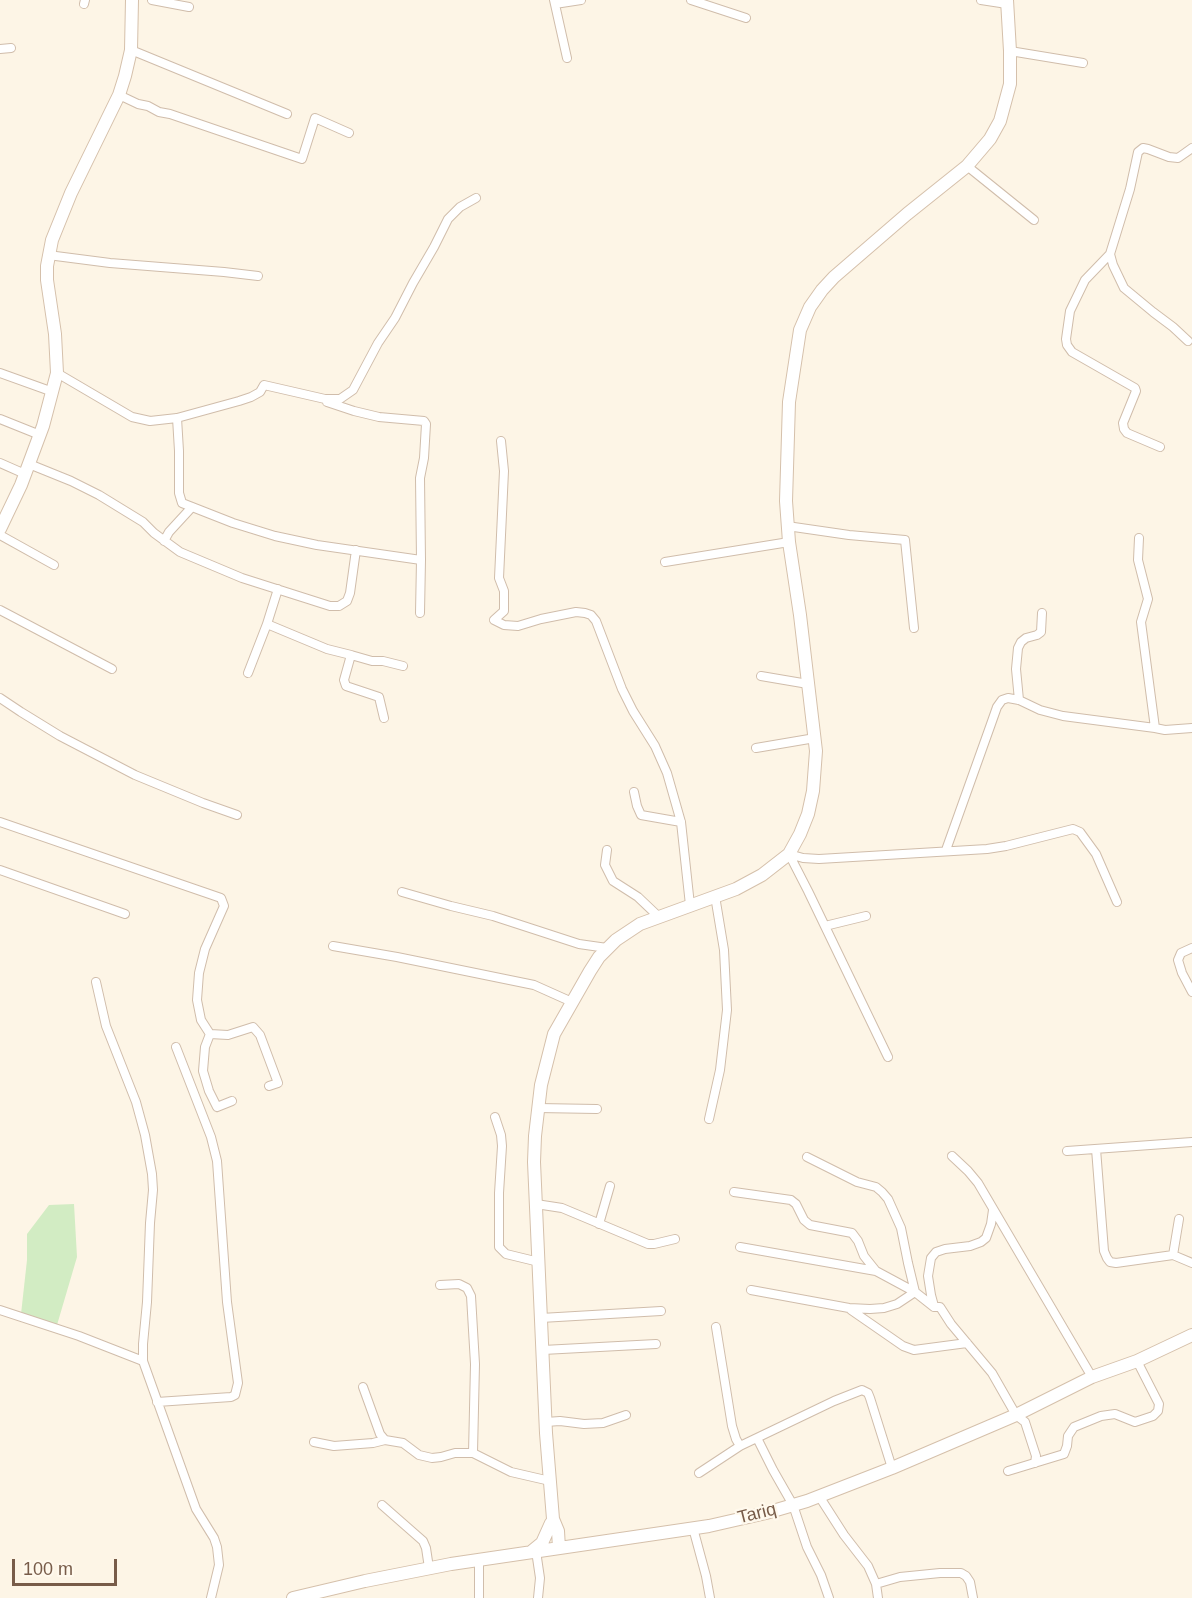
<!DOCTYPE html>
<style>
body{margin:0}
#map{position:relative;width:1192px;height:1598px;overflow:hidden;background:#fdf5e6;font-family:Arial,sans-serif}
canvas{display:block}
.scale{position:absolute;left:12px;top:1559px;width:105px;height:27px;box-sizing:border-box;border:3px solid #785c49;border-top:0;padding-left:8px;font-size:18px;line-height:21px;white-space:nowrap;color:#785c49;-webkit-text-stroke:4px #fff9ed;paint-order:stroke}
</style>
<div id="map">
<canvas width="1192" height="1598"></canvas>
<div class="scale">100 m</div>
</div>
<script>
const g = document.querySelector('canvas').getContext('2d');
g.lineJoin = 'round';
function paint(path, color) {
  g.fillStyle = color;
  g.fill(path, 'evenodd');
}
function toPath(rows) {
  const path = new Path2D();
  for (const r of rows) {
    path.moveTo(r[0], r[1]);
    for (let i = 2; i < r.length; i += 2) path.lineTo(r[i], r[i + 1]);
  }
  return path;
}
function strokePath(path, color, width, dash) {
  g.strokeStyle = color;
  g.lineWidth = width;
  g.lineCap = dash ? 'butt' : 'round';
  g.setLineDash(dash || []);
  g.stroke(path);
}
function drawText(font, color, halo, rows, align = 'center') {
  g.font = font + ' Arial,sans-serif';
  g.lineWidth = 4.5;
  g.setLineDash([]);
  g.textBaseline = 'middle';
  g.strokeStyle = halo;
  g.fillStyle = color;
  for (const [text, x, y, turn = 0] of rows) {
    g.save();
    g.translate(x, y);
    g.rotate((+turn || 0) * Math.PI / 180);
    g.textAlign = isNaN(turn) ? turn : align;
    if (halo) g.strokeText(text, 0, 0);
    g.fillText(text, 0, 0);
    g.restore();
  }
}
paint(toPath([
 [74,1204,77,1257,57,1325,21,1314,27,1260,27,1234,49,1205]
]), '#d2ecc3');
const street = toPath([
 [152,0,189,7],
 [554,0,567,58],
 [691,0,746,18],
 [981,0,1007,4],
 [84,4,85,0],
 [555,4,581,0],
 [0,49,11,48],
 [131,50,287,114],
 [1010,51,1083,63],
 [119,95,138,104,148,106,159,112,170,114,302,159,315,118,349,133],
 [967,166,1034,220],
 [1110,254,1113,265,1124,288,1153,312,1173,327,1188,341],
 [48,255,110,263,224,272,258,276],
 [0,373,53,392],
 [57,373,132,417,150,421,177,418,239,401,251,397,260,392,264,385,325,399,340,399,353,390,378,343,395,318,413,283,434,247,448,219,460,207,476,198],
 [327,402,354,411,379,417,424,421,426,424,424,458,420,478,421,560],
 [177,418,179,451,179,493,182,503,233,523,275,536,317,545,421,560,420,613],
 [0,419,40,435],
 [501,441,504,471,499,578,504,591,504,611,494,620,504,625,518,626,541,619,576,612,585,613,591,615,596,621,622,689,633,711,655,746,667,773,681,822,690,905],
 [1160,447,1127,433,1124,429,1123,423,1136,391,1135,388,1072,352,1067,345,1066,339,1070,311,1085,280,1110,254,1130,189,1138,152,1143,148,1148,149,1169,157,1178,158,1192,148],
 [0,463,25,474],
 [29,464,71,481,99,495,143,522,154,533,180,552,242,578,330,606,339,606,347,601,350,593,356,550],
 [787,526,849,535,905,540,914,628],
 [0,535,54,565],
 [164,541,169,532,192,507],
 [665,562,789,542],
 [0,610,112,669],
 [267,624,327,649,351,655,344,680,346,686,379,697,384,718],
 [351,655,372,661,383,661,403,666],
 [248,673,267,624,278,589],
 [761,676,808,684],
 [0,698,21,712,60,736,135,775,203,803,237,815],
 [1019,700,1016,669,1018,648,1021,642,1026,638,1037,635,1041,632,1042,613],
 [1155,728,1165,730,1192,728],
 [756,748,815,738],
 [634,792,637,806,641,815,681,822],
 [0,822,221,898,224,906,205,949,199,973,197,1000,201,1020,210,1034,228,1035,253,1027,260,1035,278,1083,269,1086],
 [607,850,605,865,613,881,638,897,658,916],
 [946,850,991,724,997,707,1002,700,1008,698,1019,700,1040,710,1063,716,1155,728,1141,622,1148,599,1138,560,1139,538],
 [789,854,803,858,819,859,987,849,1006,846,1073,829,1080,832,1096,854,1117,902],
 [789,854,808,891,888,1057],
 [0,870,125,914],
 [402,892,451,906,493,916,579,944,607,948],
 [825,926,866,916],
 [333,946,397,957,534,985,572,1002],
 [1192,948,1181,953,1178,960,1182,973,1192,992],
 [96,982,106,1026,136,1102,145,1135,152,1174,153,1190,150,1223,147,1302,143,1344,143,1361,196,1509,214,1538,217,1547,219,1565,211,1598],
 [210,1034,205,1047,203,1071,209,1091,217,1107,232,1101],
 [538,1108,597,1109],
 [495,1117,501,1135,502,1146,499,1193,499,1247,506,1254,539,1262],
 [709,1119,720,1070,727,1010,724,950,715,896],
 [1096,1149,1104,1251,1107,1258,1110,1262,1116,1263,1173,1255],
 [1067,1151,1192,1142],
 [952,1156,968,1171,978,1183,1092,1377],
 [734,1192,791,1200,796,1204,804,1220,810,1225,852,1233,858,1241,864,1256,876,1271,915,1292,934,1307,940,1307,951,1324,992,1373,1016,1415,1025,1422,1036,1456,1035,1463],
 [536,1204,562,1208,648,1244,654,1244,675,1239],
 [1179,1219,1173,1255,1192,1263],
 [599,1224,610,1186],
 [740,1247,876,1271],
 [440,1285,459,1284,467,1288,471,1296,475,1364,473,1453,511,1472,550,1481],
 [751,1290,849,1308,870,1309,884,1308,897,1304,915,1292,908,1263,901,1228,888,1199,882,1192,876,1187,857,1182,807,1157],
 [934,1306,931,1295,928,1276,931,1258,936,1252,945,1249,970,1246,981,1242,986,1238,991,1224,993,1210],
 [0,1310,79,1336,143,1361],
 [851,1310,903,1346,914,1350,967,1343],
 [541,1318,661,1311],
 [716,1327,732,1426,736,1439,740,1446],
 [543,1350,656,1344],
 [363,1387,380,1434,385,1440,403,1443,419,1455,432,1458,441,1457,455,1453,473,1453],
 [157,1402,231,1397,235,1395,238,1383,227,1302,217,1161,211,1137,176,1047],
 [546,1422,560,1421,584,1424,603,1423,626,1415],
 [757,1438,773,1470,793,1505,807,1547,821,1575,829,1598],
 [314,1442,334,1446,373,1443,385,1440],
 [1008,1471,1064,1454,1067,1446,1068,1436,1074,1427,1101,1416,1115,1414,1135,1422,1153,1416,1158,1411,1159,1404,1137,1361],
 [699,1473,740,1446,834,1401,862,1390,868,1393,870,1398,892,1468],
 [819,1496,844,1535,868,1566,876,1584,878,1598],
 [382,1505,423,1541,426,1548,429,1568],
 [693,1528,706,1576,710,1598],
 [536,1551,540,1578,538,1598],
 [479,1560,479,1598],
 [876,1584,900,1577,940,1573,961,1573,966,1576,970,1582,973,1598]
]);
const secondary = toPath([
 [0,529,21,485,43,426,57,373,55,334,47,280,47,266,52,240,71,193,119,95,125,76,131,50,132,0],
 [559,1548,558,1531,553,1519,546,1433,534,1162,535,1136,541,1085,554,1034,590,971,599,957,616,940,640,924,736,889,762,875,789,854,800,834,808,814,813,791,816,751,800,615,789,542,786,501,789,402,800,330,810,307,822,290,834,277,907,214,967,166,990,139,1000,121,1010,84,1010,51,1007,0],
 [531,1552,542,1543,551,1523],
 [293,1598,365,1581,451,1564,709,1526,766,1513,807,1501,892,1468,1016,1415,1092,1377,1137,1361,1192,1335]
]);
strokePath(street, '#d0bdab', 10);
strokePath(secondary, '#d5c0ab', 14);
strokePath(street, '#fff', 8);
strokePath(secondary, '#fff', 12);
drawText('18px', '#785c49', '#fff9ed', [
 ["Tariq",757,1514,-14]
]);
</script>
